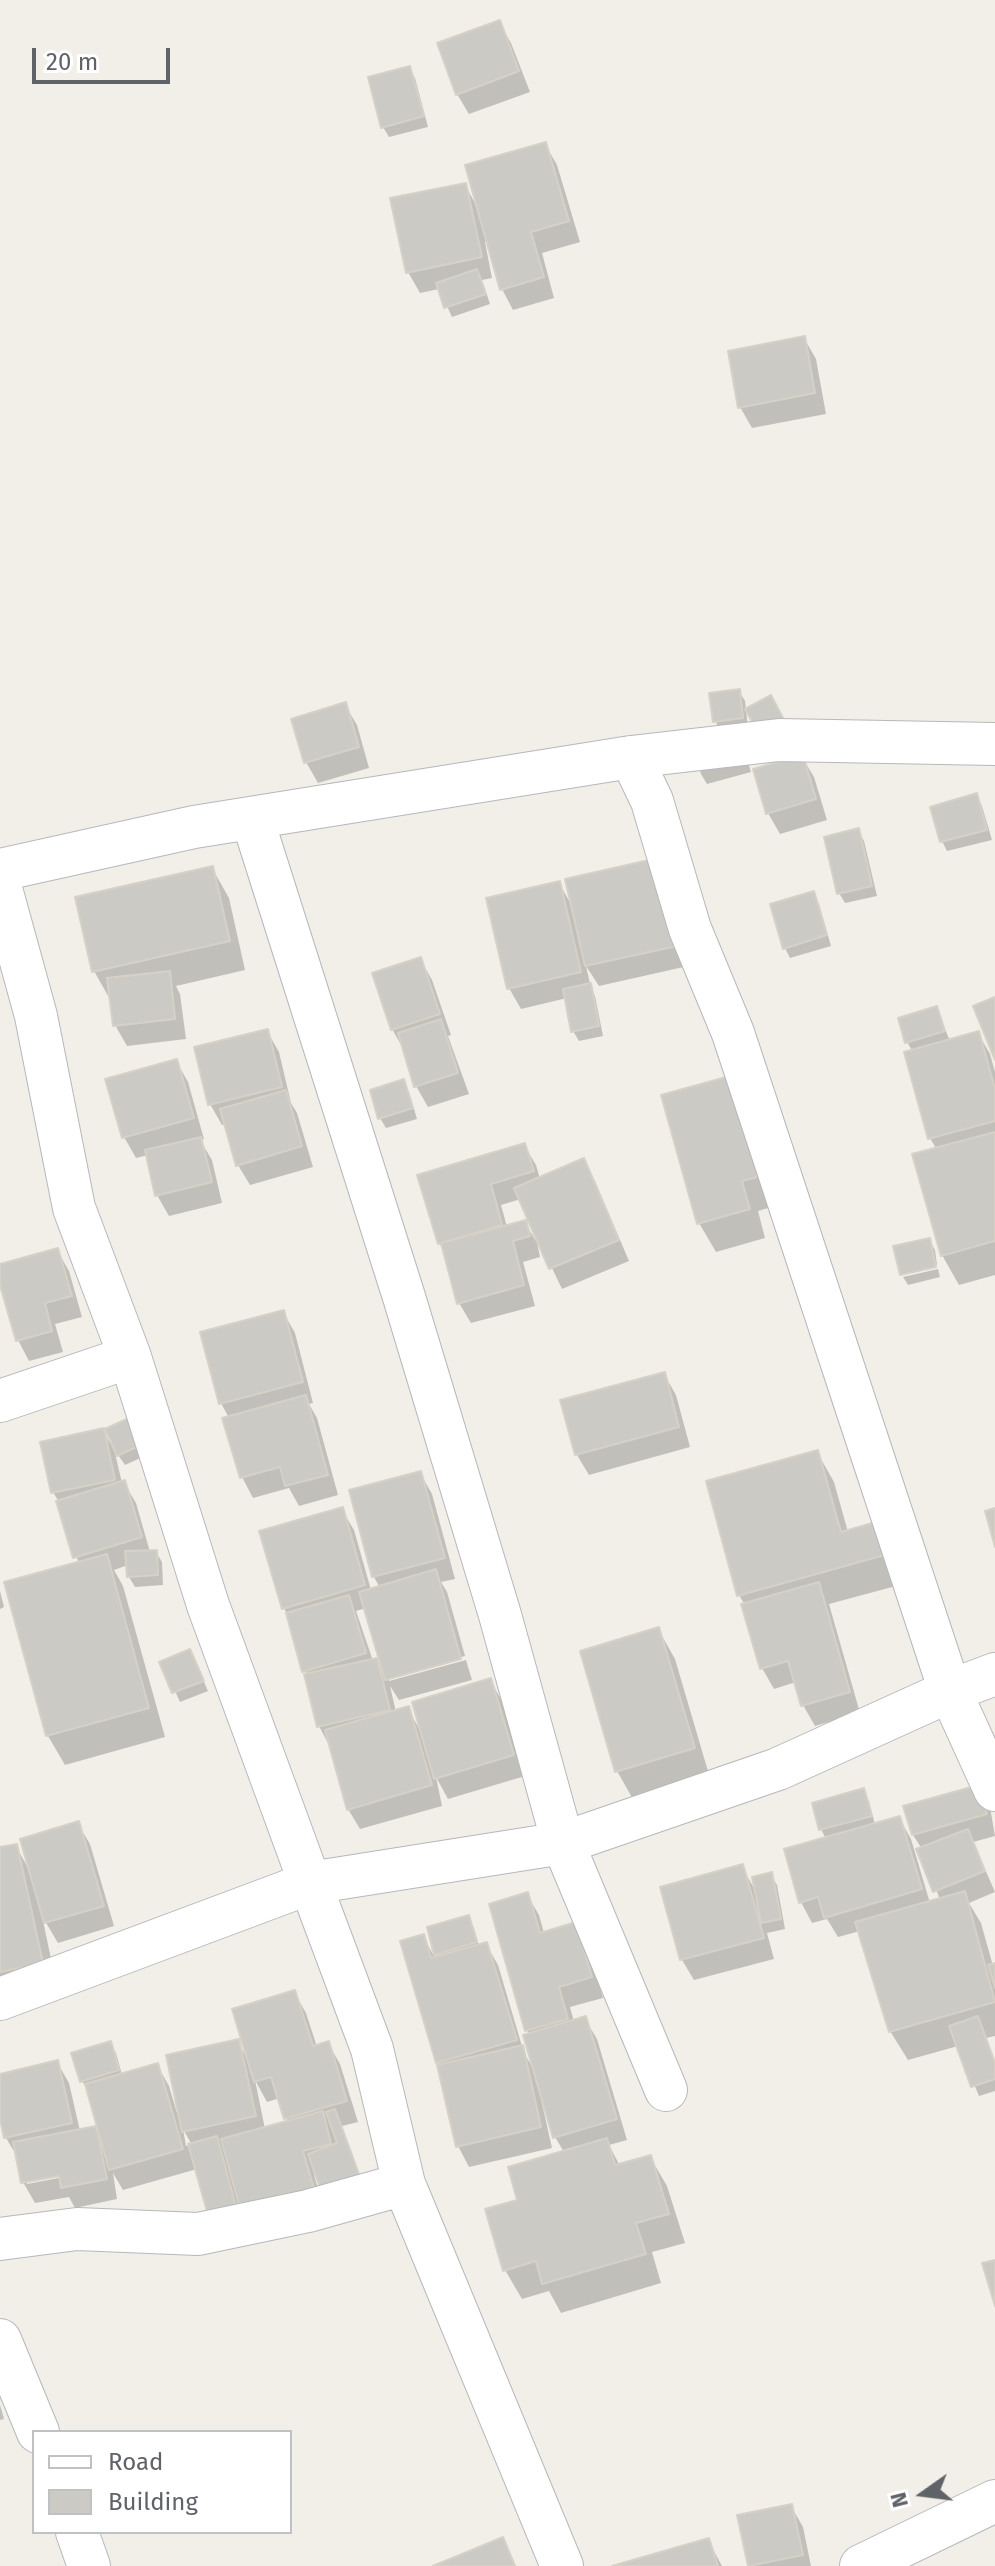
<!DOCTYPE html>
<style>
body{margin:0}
#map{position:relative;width:995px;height:2566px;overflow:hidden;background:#f1efe8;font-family:"Fira Sans",sans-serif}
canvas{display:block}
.legend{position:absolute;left:32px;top:2430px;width:260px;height:104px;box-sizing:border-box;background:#fff;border:2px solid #bfc1c3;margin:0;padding:10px 14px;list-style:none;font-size:24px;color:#5f6368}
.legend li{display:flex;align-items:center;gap:16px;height:40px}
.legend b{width:40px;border:2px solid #bfc1c3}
.north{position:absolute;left:883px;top:2454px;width:80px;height:80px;-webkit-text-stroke:6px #fff;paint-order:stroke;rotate:256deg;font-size:22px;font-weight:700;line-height:32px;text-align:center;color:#5f6368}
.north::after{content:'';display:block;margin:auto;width:28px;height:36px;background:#5f6368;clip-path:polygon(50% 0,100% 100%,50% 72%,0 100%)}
.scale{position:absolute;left:32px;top:48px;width:138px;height:36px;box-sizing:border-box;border:4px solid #5f6368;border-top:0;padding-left:10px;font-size:24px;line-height:28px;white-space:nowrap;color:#5f6368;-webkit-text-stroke:6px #fff;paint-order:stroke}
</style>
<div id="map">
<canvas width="995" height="2566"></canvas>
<ul class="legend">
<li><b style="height:10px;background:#fff"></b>Road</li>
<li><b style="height:22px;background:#cccac5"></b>Building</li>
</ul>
<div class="north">N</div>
<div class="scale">20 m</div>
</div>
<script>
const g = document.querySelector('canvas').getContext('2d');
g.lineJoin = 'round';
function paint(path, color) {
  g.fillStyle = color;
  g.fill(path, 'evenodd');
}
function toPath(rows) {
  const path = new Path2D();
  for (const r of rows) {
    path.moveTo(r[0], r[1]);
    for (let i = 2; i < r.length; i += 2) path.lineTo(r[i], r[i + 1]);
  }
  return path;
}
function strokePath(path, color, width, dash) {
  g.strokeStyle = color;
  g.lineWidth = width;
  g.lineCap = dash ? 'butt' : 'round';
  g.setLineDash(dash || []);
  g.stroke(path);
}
paint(toPath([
 [499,22,511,43,530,92,469,114,457,94],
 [409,68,415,78,428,127,389,137,383,127],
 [545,144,557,165,580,242,542,253,554,298,513,310,502,289,488,241,485,242,492,278,482,280,490,304,452,317,439,289,420,293,408,272,465,185,476,205],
 [804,338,816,359,826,414,752,428,740,407],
 [739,691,745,701,748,728,721,731,715,721],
 [345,705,357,725,369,768,318,783,306,762,294,721],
 [743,745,751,772,707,784,701,774,693,748],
 [802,757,814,777,827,820,780,834,768,813],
 [976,796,982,806,992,840,947,851,942,841],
 [858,830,864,841,877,896,845,903,839,893],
 [212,868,229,898,245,970,176,986,180,994,186,1039,127,1046,115,1025,111,1001,94,971],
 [669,881,688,966,599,986,586,966,591,988,595,996,603,1036,579,1041,573,1031,567,998,521,1009,509,988,559,883,571,904],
 [813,894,819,904,831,946,790,958,785,948],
 [420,959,432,980,451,1035,448,1036,469,1094,428,1107,416,1086,404,1050,392,1029],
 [936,1008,950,1041,978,1033,990,1054,995,1072,995,1275,959,1285,942,1255,937,1150,930,1138,913,1052,907,1042],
 [267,1031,279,1052,291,1103,297,1113,313,1167,250,1185,238,1165,226,1124,222,1125,210,1104],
 [176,1061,188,1082,204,1139,200,1140,212,1160,222,1203,169,1216,157,1195,148,1155,136,1158,124,1137,108,1080],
 [740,1075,785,1203,758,1211,765,1238,716,1252,699,1223],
 [403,1082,409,1092,417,1119,386,1128,380,1118],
 [524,1145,536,1165,540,1179,583,1161,595,1181,629,1261,562,1289,540,1243,537,1243,540,1257,523,1262,535,1306,471,1323,459,1303,446,1254,439,1243],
 [521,1199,538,1240,536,1241,525,1223,507,1227,501,1205],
 [929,1240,935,1250,937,1265,902,1275,896,1247],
 [57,1250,69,1271,82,1317,55,1324,63,1352,29,1361,18,1340,0,1278,0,1266],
 [938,1269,940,1277,908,1285,903,1277],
 [283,1312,295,1333,313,1403,309,1404,317,1418,338,1495,299,1506,289,1488,253,1498,242,1477,229,1418,221,1403],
 [664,1374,676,1395,690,1447,589,1475,577,1455,563,1402],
 [130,1419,147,1455,125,1465,114,1449,122,1483,124,1483,136,1503,150,1552,156,1552,162,1562,163,1585,135,1587,129,1577,128,1565,114,1570,123,1586,165,1737,65,1765,48,1736,7,1584,79,1564,59,1502,53,1492,103,1430,110,1443],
 [817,1452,834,1482,848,1532,882,1522,907,1583,829,1604,860,1713,815,1726,803,1705,796,1682,774,1689,762,1668,745,1605,739,1595],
 [420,1473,432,1494,455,1579,441,1582,447,1592,465,1656,389,1677,389,1681,466,1660,472,1680,399,1700,390,1686,396,1712,408,1709,420,1730,490,1680,502,1701,525,1776,448,1799,436,1777,442,1806,360,1829,348,1809,330,1747,319,1726,307,1676,289,1618,284,1608,342,1510,354,1530,371,1590,380,1588,374,1577,351,1492],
 [366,1608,383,1672,376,1660,373,1661,356,1611],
 [0,1591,4,1607,0,1609],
 [658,1629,675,1659,710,1778,634,1801,617,1771],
 [195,1662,208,1691,180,1702,162,1663],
 [863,1791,869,1801,875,1825,899,1818,911,1839,930,1903,940,1900,922,1849,913,1835,906,1807,990,1807,995,1836,973,1842,995,1892,969,1903,981,1923,993,1966,995,1965,995,2036,986,2038,995,2063,995,2091,979,2096,958,2046,908,2060,890,2031,860,1931,838,1937,827,1919,812,1923,801,1902,826,1839,821,1829],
 [78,1824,90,1844,114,1926,58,1943,42,1916,58,1992,0,1986,0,1849,16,1846,28,1868],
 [742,1867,755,1890,771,1875,777,1885,785,1929,767,1933,774,1959,694,1980,682,1960,663,1888],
 [527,1895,539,1915,544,1933,587,1945,603,1998,570,2007,574,2022,585,2019,597,2039,627,2140,609,2145,620,2166,650,2157,667,2186,685,2243,652,2252,661,2283,561,2313,549,2291,522,2299,505,2270,520,2201,564,2152,555,2137,544,2099,541,2099,552,2148,469,2167,458,2146,438,2063,423,1936,435,1958,429,1928,468,1918,474,1928,479,1946,486,1944,498,1965,524,2053,533,2068,530,2035,527,2030],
 [294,1992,306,2013,317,2047,328,2043,340,2064,358,2122,342,2126,364,2187,314,2175,325,2213,254,2232,197,2169,123,2190,113,2173,117,2199,75,2208,69,2197,35,2203,23,2182,18,2158,6,2138,0,2110,0,2076,57,2062,69,2083,80,2131,99,2127,88,2091,82,2081,110,2043,116,2053,122,2075,157,2065,169,2086,177,2113,180,2112,238,2042,246,2056],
 [255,2080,267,2102,280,2098,288,2122,265,2129],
 [183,2129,192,2145,186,2146],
 [68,2172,69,2176,27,2184,27,2180],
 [0,2405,4,2419,0,2420],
 [791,2506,803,2527,811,2566,750,2566,740,2516],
 [708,2540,722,2566,619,2566]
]), '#0003');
const building = toPath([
 [500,20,519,71,456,95,437,43,500,20],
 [410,66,424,116,381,128,368,77,410,66],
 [546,142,569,221,531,232,544,277,500,290,465,165,546,142],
 [466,183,482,257,406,273,390,198,466,183],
 [477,269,486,294,444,308,436,283,477,269],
 [805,336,815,393,738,408,728,351,805,336],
 [740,689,743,718,713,722,709,693,740,689],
 [771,695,794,739,769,753,745,709,771,695],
 [346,702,359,747,304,763,291,719,346,702],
 [803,755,816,799,766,814,753,769,803,755],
 [977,793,987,830,940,842,930,807,977,793],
 [859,828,872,886,837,894,824,837,859,828],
 [658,858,677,946,585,966,565,879,658,858],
 [213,866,230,941,92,972,75,897,213,866],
 [560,881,581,972,507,989,486,898,560,881],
 [814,891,827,935,783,949,770,904,814,891],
 [421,957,440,1014,391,1030,372,973,421,957],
 [170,971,175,1019,113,1026,107,978,170,971],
 [591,983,599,1026,571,1032,563,989,591,983],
 [995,997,995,1060,973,1006,995,997],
 [937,1006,945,1031,905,1043,898,1018,937,1006],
 [441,1019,458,1073,414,1087,398,1033,441,1019],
 [268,1029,282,1087,208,1105,194,1047,268,1029],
 [979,1031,995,1089,995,1121,928,1139,904,1052,979,1031],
 [177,1059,194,1118,122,1138,105,1079,177,1059],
 [741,1073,769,1174,742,1181,750,1209,697,1224,661,1095,741,1073],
 [404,1079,413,1108,378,1119,370,1090,404,1079],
 [286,1090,302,1146,236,1166,220,1109,286,1090],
 [995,1132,995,1241,941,1256,912,1154,995,1132],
 [201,1137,212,1182,155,1196,145,1150,201,1137],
 [525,1143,534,1171,491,1184,502,1225,438,1244,417,1175,525,1143],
 [584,1158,619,1240,549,1269,514,1188,584,1158],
 [526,1220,530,1236,513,1241,524,1285,457,1304,441,1243,526,1220],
 [930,1238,936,1267,900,1275,893,1246,930,1238],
 [58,1248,72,1296,45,1303,52,1331,16,1341,0,1285,0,1264,58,1248],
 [284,1310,303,1382,219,1404,200,1332,284,1310],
 [665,1372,679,1427,575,1455,560,1400,665,1372],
 [306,1395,328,1475,285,1486,280,1467,240,1478,222,1418,306,1395],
 [131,1417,143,1444,117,1456,105,1429,131,1417],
 [104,1428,115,1480,51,1493,40,1442,104,1428],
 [818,1450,841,1532,883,1520,892,1553,737,1596,706,1481,818,1450],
 [421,1471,445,1558,372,1577,349,1490,421,1471],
 [125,1480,142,1537,73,1558,56,1501,125,1480],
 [343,1507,365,1585,282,1609,259,1531,343,1507],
 [995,1508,995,1547,985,1511,995,1508],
 [157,1550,158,1575,127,1577,125,1551,157,1550],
 [107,1554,149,1708,46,1736,4,1582,107,1554],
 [436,1569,461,1659,385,1680,359,1592,436,1569],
 [819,1582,850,1692,801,1706,788,1661,760,1669,741,1604,819,1582],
 [349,1595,366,1653,302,1672,286,1613,349,1595],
 [659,1627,695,1748,615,1772,580,1651,659,1627],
 [190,1649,204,1681,172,1693,159,1662,190,1649],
 [377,1658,390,1710,317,1727,304,1674,377,1658],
 [491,1678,514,1755,434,1779,412,1702,491,1678],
 [409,1706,432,1785,347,1810,325,1730,409,1706],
 [979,1785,987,1814,912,1835,903,1806,979,1785],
 [864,1788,872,1816,819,1830,812,1803,864,1788],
 [900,1816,922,1889,824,1918,818,1897,799,1903,784,1849,900,1816],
 [79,1821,104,1906,44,1923,20,1839,79,1821],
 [968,1829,985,1871,933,1892,916,1849,968,1829],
 [17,1844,43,1963,0,1972,0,1847,17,1844],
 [743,1864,764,1938,680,1960,660,1887,743,1864],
 [772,1872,781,1919,761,1923,752,1877,772,1872],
 [965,1891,995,2002,889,2032,855,1922,965,1891],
 [528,1892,540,1933,576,1922,592,1977,559,1987,568,2019,525,2031,489,1904,528,1892],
 [469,1915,477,1942,434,1955,427,1927,469,1915],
 [424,1934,431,1958,487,1942,517,2040,436,2063,400,1941,424,1934],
 [995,1963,995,1988,988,1965,995,1963],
 [295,1990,313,2046,329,2041,347,2101,284,2119,271,2077,254,2082,232,2009,295,1990],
 [586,2016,617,2119,553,2138,523,2035,586,2016],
 [978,2016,995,2063,995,2079,971,2087,949,2026,978,2016],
 [239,2039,256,2116,182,2132,166,2055,239,2039],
 [111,2041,119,2070,80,2082,71,2053,111,2041],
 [523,2045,541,2127,456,2147,437,2065,523,2045],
 [58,2060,72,2123,4,2138,0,2119,0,2074,58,2060],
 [158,2063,183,2149,109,2170,85,2084,158,2063],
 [335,2109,360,2177,321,2191,308,2154,337,2143,326,2112,335,2109],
 [323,2111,331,2144,303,2151,315,2192,241,2212,221,2139,323,2111],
 [96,2126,107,2179,61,2188,59,2176,21,2183,13,2142,96,2126],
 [217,2136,238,2214,210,2222,188,2144,217,2136],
 [607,2138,615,2165,651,2155,669,2214,636,2223,646,2254,542,2284,536,2261,503,2271,485,2209,517,2200,508,2167,607,2138],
 [995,2260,995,2306,982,2263,995,2260],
 [792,2504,803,2555,748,2566,737,2515,792,2504],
 [503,2537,515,2566,433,2566,503,2537],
 [709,2538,718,2566,612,2566,709,2538]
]);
paint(building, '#cccac5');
strokePath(building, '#d6d1c6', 2);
const street = toPath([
 [631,757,652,801,690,929,733,1033,950,1691,995,1790],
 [252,818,404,1297,500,1615,563,1843,666,2090],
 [0,870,194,827,631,757,779,740,995,744],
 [0,885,36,1016,74,1208,130,1357],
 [0,1401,130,1357,208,1605,310,1883,563,1843,778,1769,950,1691,995,1674],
 [0,1999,310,1883,372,2049,404,2184,562,2566],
 [0,2239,77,2229,198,2234,308,2211,404,2184],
 [0,2340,38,2432],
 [77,2532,89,2566],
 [861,2566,995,2501]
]);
strokePath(street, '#b5b8bc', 44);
strokePath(street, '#fff', 42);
</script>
